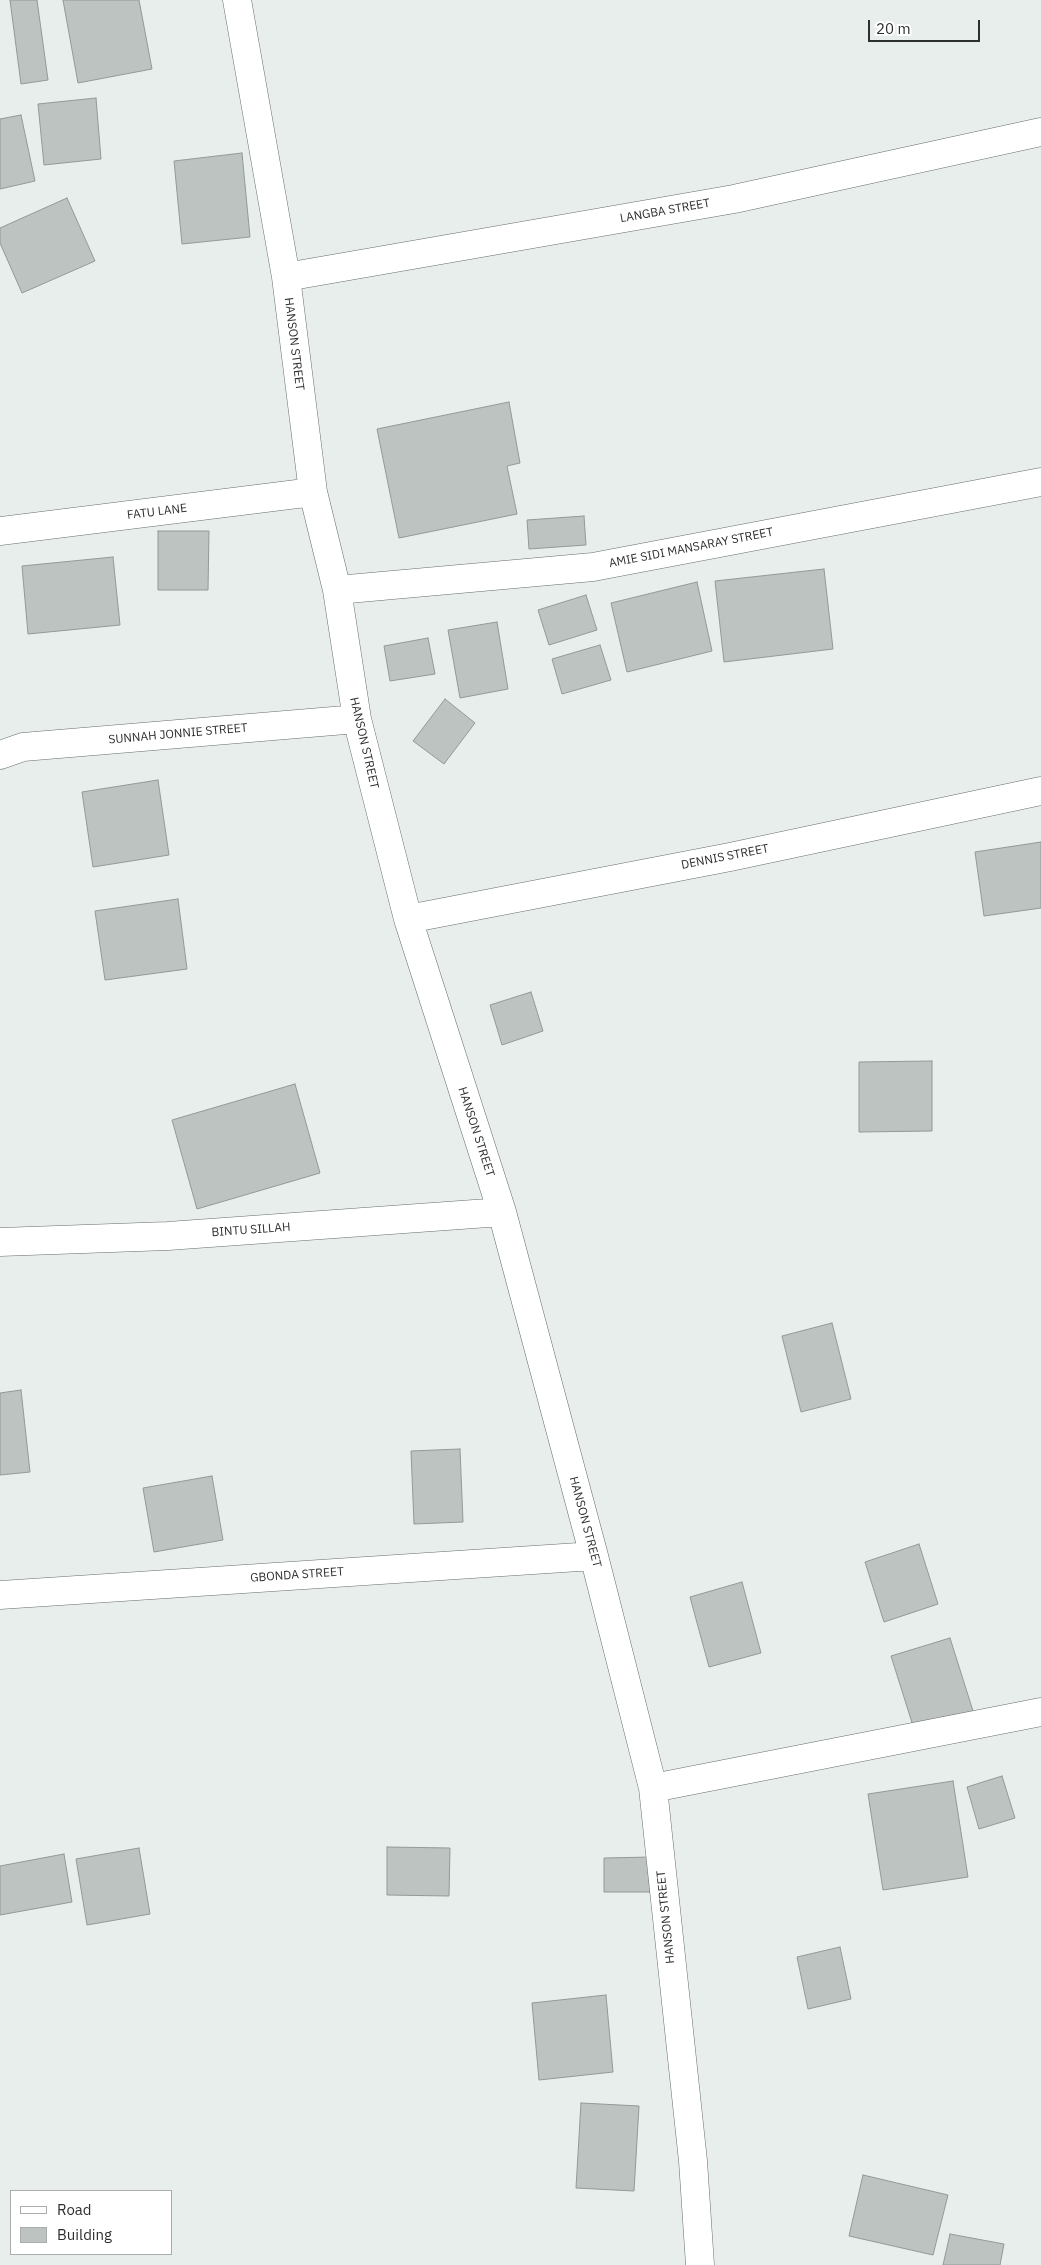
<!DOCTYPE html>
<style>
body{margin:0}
#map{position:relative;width:1041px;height:2265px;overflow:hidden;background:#e7eeec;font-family:"IBM Plex Sans",sans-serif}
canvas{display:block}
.legend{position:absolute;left:10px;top:2190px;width:162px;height:65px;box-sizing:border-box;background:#fff;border:1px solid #abacac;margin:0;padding:6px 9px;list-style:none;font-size:15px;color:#2d302f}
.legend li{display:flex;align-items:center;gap:10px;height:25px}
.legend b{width:25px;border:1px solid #abacac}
.scale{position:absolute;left:868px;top:20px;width:112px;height:22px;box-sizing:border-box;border:2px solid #2d302f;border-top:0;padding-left:6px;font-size:15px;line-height:18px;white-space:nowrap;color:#2d302f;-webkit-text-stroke:4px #fff;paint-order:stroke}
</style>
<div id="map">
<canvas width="1041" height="2265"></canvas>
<ul class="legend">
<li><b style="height:6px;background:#fff"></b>Road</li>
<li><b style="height:14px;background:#bcc3c1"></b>Building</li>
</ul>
<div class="scale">20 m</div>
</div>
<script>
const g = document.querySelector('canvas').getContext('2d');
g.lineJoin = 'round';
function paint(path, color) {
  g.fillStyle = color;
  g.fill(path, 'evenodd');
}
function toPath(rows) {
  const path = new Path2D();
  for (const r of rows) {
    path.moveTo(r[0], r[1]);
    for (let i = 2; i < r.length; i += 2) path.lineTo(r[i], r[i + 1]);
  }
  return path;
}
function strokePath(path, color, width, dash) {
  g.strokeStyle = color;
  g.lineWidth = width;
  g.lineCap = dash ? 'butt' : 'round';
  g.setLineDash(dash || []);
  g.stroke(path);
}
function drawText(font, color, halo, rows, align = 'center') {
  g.font = font + ' "IBM Plex Sans",sans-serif';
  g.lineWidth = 4;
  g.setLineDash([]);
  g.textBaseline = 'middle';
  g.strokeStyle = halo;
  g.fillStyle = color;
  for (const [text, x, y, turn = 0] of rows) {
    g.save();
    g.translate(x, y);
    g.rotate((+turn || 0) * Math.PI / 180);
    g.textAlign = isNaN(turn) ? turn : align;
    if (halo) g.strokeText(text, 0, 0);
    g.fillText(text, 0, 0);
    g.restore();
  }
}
const building = toPath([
 [10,0,37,0,48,80,21,84,10,0],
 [63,0,139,0,152,69,78,83,63,0],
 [96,98,101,159,44,165,38,104,96,98],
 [21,115,35,181,0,189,0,119,21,115],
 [242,153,250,237,182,244,174,161,242,153],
 [67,198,95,261,22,293,0,243,0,228,67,198],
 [509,402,520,463,507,466,517,514,399,538,377,429,509,402],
 [584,516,586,545,529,549,527,520,584,516],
 [158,531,209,531,208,590,158,590,158,531],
 [113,557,120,625,28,634,22,566,113,557],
 [824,569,833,649,724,662,715,581,824,569],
 [697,582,712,651,627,672,611,603,697,582],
 [586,595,597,630,549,645,538,610,586,595],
 [497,622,508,689,460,698,448,630,497,622],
 [428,638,435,674,390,681,384,646,428,638],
 [600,645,611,680,562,694,552,659,600,645],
 [445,699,475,723,444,764,413,741,445,699],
 [158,780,169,855,93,867,82,792,158,780],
 [1041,842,1041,908,984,916,975,852,1041,842],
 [178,899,187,969,105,980,95,911,178,899],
 [531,992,543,1031,502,1045,490,1005,531,992],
 [932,1061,932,1131,859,1132,859,1062,932,1061],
 [295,1084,320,1173,197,1209,172,1120,295,1084],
 [832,1323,851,1399,801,1412,782,1336,832,1323],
 [21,1390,30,1472,0,1475,0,1393,21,1390],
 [460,1449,463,1522,414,1524,411,1451,460,1449],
 [212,1476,223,1540,154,1552,143,1488,212,1476],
 [919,1544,938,1604,884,1622,865,1562,919,1544],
 [742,1582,761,1653,709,1667,690,1597,742,1582],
 [950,1638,973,1711,914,1729,891,1656,950,1638],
 [1002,1776,1015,1818,979,1829,967,1787,1002,1776],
 [953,1781,968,1877,883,1890,868,1794,953,1781],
 [387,1847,450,1848,449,1896,387,1895,387,1847],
 [139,1848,150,1914,87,1925,76,1859,139,1848],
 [64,1854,72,1902,0,1915,0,1866,64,1854],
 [652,1857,653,1892,604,1892,604,1858,652,1857],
 [840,1947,851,1999,808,2009,797,1957,840,1947],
 [606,1995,613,2072,539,2080,532,2003,606,1995],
 [581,2103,639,2106,634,2191,576,2188,581,2103],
 [863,2175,948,2195,933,2255,849,2236,863,2175],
 [950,2234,1004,2244,1000,2265,943,2265,950,2234]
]);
paint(building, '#bcc3c1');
strokePath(building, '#929997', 1);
const minor = toPath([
 [237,0,286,277,313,492,337,590,357,719,408,919,502,1212,594,1556,653,1788,693,2161,700,2265],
 [286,277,734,199,1041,132],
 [0,531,313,492],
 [337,590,593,567,1041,482],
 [0,755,23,747,357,719],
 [408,919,730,857,1041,791],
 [0,1242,168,1236,502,1212],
 [0,1595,594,1556],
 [653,1788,1041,1712]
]);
strokePath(minor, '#676e6c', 29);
strokePath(minor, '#fff', 28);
drawText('12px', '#2d302f', '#fff', [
 ["LANGBA STREET",665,211,-10],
 ["HANSON STREET",294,344,83],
 ["FATU LANE",157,512,-7],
 ["AMIE SIDI MANSARAY STREET",691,548,-11],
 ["SUNNAH JONNIE STREET",178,734,-5],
 ["HANSON STREET",364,743,77],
 ["DENNIS STREET",725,857,-11],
 ["HANSON STREET",476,1132,72],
 ["BINTU SILLAH",251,1230,-4],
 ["HANSON STREET",585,1522,75],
 ["GBONDA STREET",297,1575,-4],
 ["HANSON STREET",666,1917,-96]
]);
</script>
